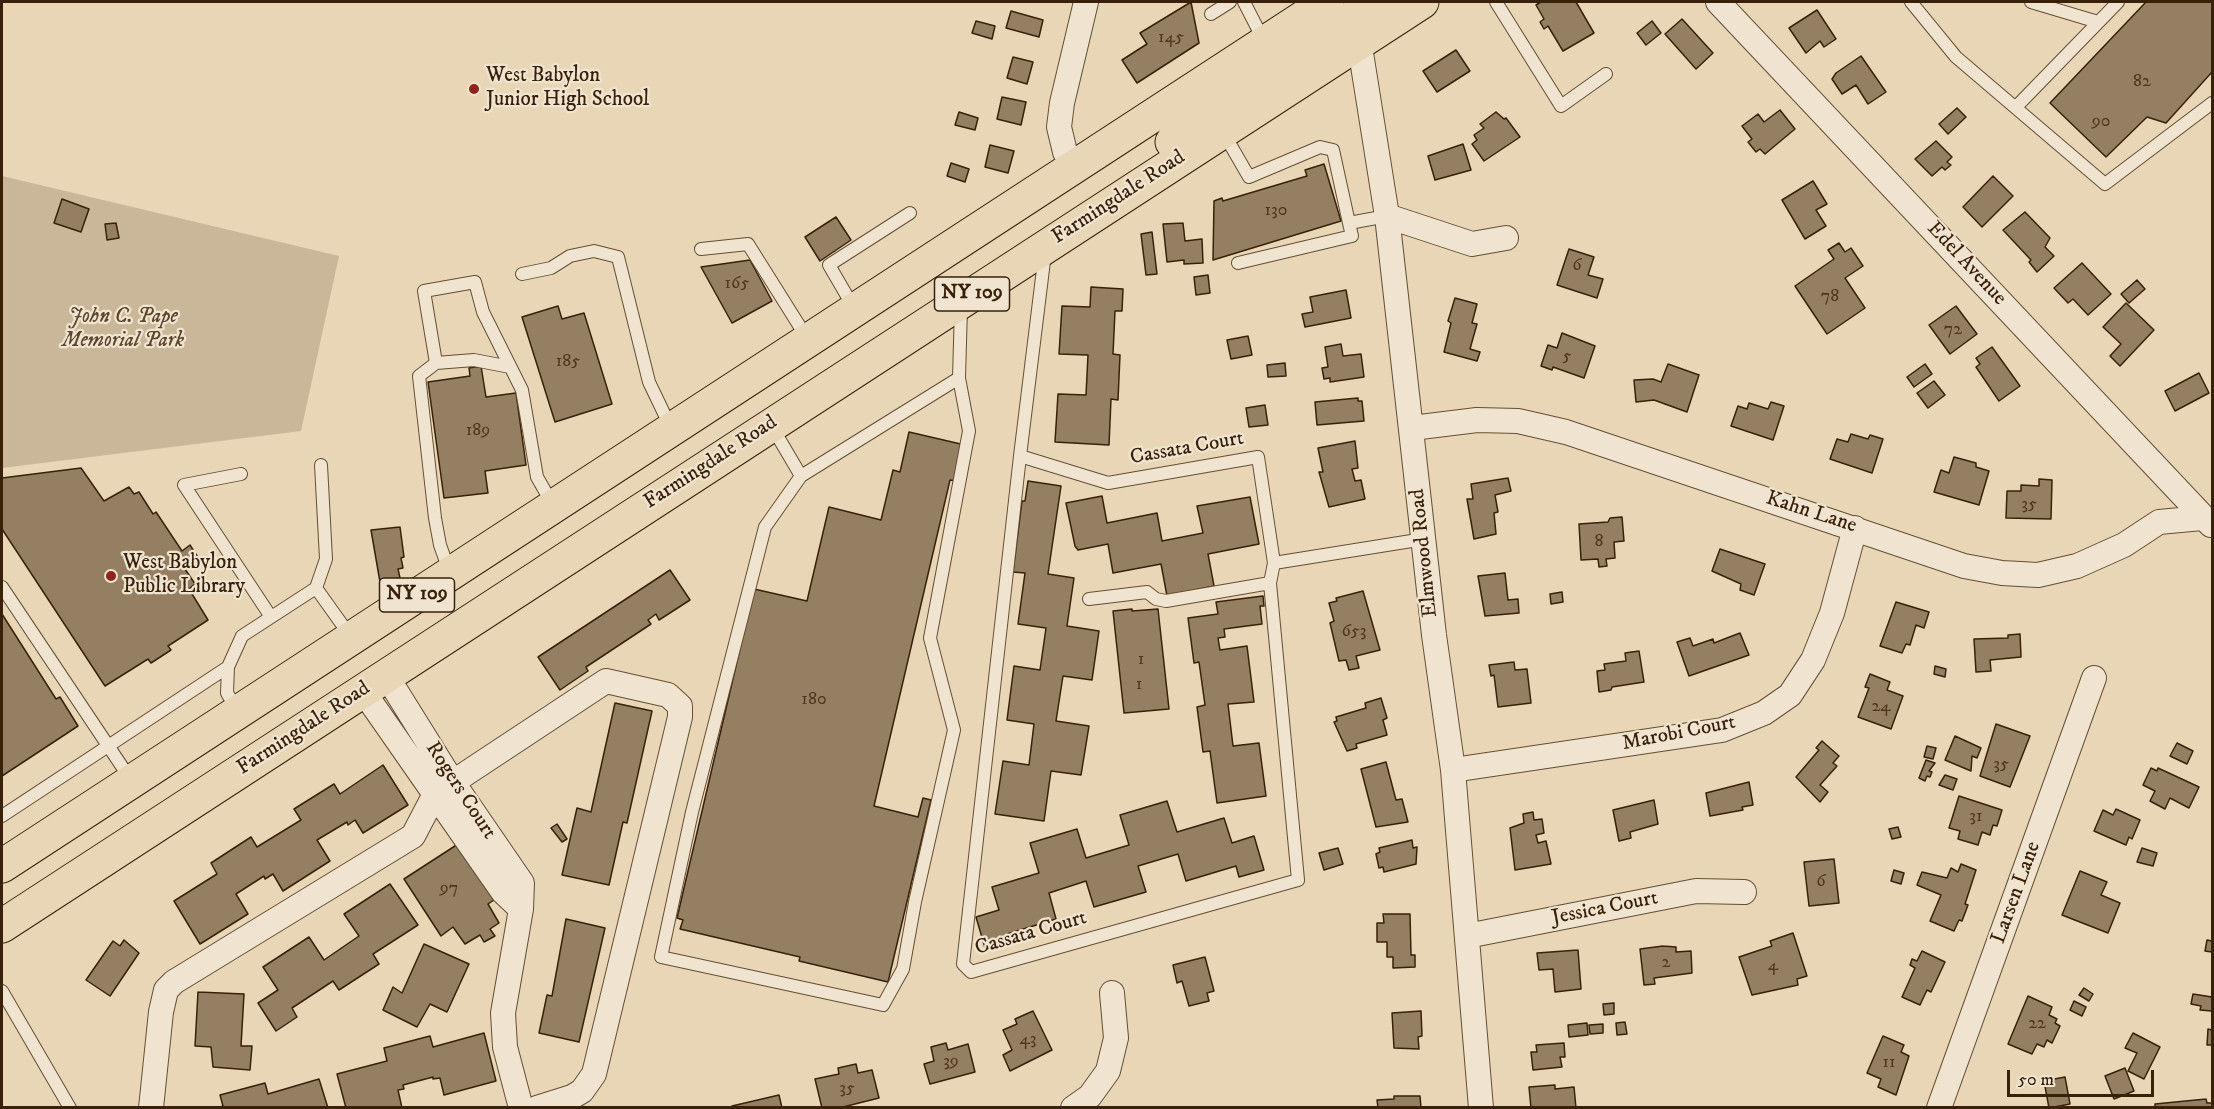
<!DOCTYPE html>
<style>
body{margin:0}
#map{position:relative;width:2214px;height:1109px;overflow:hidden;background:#e8d6b7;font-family:"IM FELL DW Pica",serif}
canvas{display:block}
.frame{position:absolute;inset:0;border:3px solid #382108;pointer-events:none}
.scale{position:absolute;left:2007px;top:1070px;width:147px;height:27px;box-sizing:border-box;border:3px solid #382108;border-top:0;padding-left:8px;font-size:18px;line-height:21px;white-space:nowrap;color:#382108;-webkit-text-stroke:4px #f0e4d0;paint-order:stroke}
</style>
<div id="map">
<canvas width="2214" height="1109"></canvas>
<div class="frame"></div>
<div class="scale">50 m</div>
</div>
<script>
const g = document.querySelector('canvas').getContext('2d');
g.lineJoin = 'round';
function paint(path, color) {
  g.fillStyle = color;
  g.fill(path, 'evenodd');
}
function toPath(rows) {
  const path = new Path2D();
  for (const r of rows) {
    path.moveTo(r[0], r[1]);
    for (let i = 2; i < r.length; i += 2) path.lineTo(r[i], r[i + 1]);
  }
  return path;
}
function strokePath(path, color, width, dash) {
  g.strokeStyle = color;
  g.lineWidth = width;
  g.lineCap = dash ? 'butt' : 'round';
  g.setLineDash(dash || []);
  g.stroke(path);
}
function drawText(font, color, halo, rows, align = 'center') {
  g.font = font + ' "IM FELL DW Pica",serif';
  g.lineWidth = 4.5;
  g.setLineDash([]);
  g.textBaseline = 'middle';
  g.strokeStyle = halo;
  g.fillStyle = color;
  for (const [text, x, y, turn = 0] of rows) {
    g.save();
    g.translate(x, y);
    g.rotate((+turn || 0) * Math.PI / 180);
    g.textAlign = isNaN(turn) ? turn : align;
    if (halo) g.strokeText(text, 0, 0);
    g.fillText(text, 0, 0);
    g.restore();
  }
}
paint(toPath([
 [2,176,339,256,301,431,2,468]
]), '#cab799');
const building = toPath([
 [1191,2,1199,43,1137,83,1122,60,1147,44,1140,33,1191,2],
 [1541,2,1576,2,1594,33,1563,51,1548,26,1544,29,1540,22,1544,19,1536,5,1541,2],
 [2146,2,2212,2,2212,72,2166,123,2147,117,2106,157,2050,103,2146,2],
 [1817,10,1836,39,1824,47,1820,41,1806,53,1789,28,1817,10],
 [1011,11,1043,20,1039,37,1006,28,1011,11],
 [1682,19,1713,53,1696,69,1665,34,1682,19],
 [976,21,995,26,992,39,972,33,976,21],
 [1652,21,1661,33,1646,45,1637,33,1652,21],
 [1456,50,1470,71,1437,92,1423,71,1456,50],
 [1861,56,1886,92,1868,104,1856,85,1842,94,1832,79,1836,73,1861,56],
 [1013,57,1033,62,1027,84,1007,78,1013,57],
 [1002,97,1026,102,1021,125,997,119,1002,97],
 [1957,108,1966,117,1948,134,1939,124,1957,108],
 [1780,110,1795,129,1765,154,1760,149,1756,152,1748,142,1752,139,1742,126,1758,114,1764,122,1780,110],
 [959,112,978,118,975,130,955,125,959,112],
 [1496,112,1504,119,1506,118,1520,137,1484,161,1472,144,1477,140,1474,135,1484,128,1480,124,1496,112],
 [1936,141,1952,157,1947,162,1951,165,1945,170,1942,167,1932,176,1915,159,1936,141],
 [1463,144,1471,170,1435,180,1428,156,1463,144],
 [990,145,1014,151,1008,173,985,167,990,145],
 [951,163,969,169,965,182,947,176,951,163],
 [1324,164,1341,221,1213,260,1214,201,1222,198,1223,201,1307,176,1305,170,1324,164],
 [1993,176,2013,196,1982,227,1963,207,1993,176],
 [1813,181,1827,204,1816,210,1826,226,1805,239,1782,200,1813,181],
 [62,199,89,209,81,232,54,223,62,199],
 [2025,212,2050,238,2045,247,2054,256,2037,272,2029,262,2031,260,2003,230,2025,212],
 [836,217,851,240,820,261,805,237,836,217],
 [116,223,119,238,107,240,105,224,116,223],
 [1183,223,1185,241,1202,239,1203,263,1184,264,1184,260,1167,262,1163,224,1183,223],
 [1152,232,1157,274,1146,275,1141,234,1152,232],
 [1839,243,1845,252,1851,248,1863,266,1845,278,1865,308,1827,334,1795,286,1834,259,1828,250,1839,243],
 [1569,249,1594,257,1588,275,1603,279,1597,298,1557,285,1569,249],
 [750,260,772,301,732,323,701,267,750,260],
 [2082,263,2111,294,2088,315,2073,299,2068,303,2054,288,2082,263],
 [1208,275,1210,293,1196,295,1194,277,1208,275],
 [2137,280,2145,289,2129,303,2121,294,2137,280],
 [1091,287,1123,289,1122,311,1115,311,1113,354,1120,355,1118,400,1111,399,1109,445,1055,442,1058,394,1086,395,1088,355,1059,354,1062,306,1090,307,1091,287],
 [1346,290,1351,318,1305,327,1302,314,1313,312,1310,297,1346,290],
 [1455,298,1477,304,1472,323,1477,324,1470,349,1480,352,1477,361,1444,352,1451,323,1448,321,1455,298],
 [2126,303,2154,330,2120,366,2110,356,2121,344,2103,327,2126,303],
 [558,306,562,319,584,313,612,404,555,422,522,317,558,306],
 [1956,306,1977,334,1950,354,1929,325,1956,306],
 [1562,333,1595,346,1584,378,1553,367,1552,370,1541,366,1548,345,1557,348,1562,333],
 [1248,336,1252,355,1231,359,1227,340,1248,336],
 [1341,344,1343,356,1361,354,1364,377,1330,382,1330,378,1324,379,1322,368,1328,367,1325,347,1341,344],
 [1992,347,2020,386,1999,401,1976,367,1980,364,1976,358,1992,347],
 [1285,363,1286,376,1268,377,1267,365,1285,363],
 [1668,364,1699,375,1687,412,1654,400,1636,402,1634,380,1653,379,1661,382,1668,364],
 [1925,364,1932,374,1914,387,1907,377,1925,364],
 [481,366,486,397,516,393,526,465,485,471,488,493,444,498,428,382,470,376,469,368,481,366],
 [2199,373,2209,393,2175,411,2165,391,2199,373],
 [1934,381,1945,395,1928,408,1917,393,1934,381],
 [1358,398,1358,401,1362,401,1364,421,1317,425,1315,402,1358,398],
 [1771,402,1784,406,1773,440,1731,426,1738,406,1747,409,1749,403,1768,409,1771,402],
 [1265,405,1268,425,1249,427,1246,408,1265,405],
 [909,432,965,445,956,481,950,480,874,806,918,817,923,798,931,800,888,982,799,961,800,957,680,929,683,920,677,918,754,589,807,601,829,507,881,520,893,470,900,472,909,432],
 [1851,434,1868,439,1870,435,1883,439,1872,473,1830,459,1837,439,1848,442,1851,434],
 [1355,441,1358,468,1352,469,1355,481,1361,480,1365,499,1329,507,1319,472,1323,472,1318,448,1355,441],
 [1954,457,1976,463,1976,467,1989,471,1979,505,1934,492,1941,470,1949,473,1954,457],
 [81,468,104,501,129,487,134,494,139,492,153,514,156,512,182,551,190,545,199,559,185,569,195,584,189,589,208,620,168,646,171,650,151,663,148,659,105,686,2,529,2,478,81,468],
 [1508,478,1511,491,1495,495,1498,512,1494,513,1496,534,1474,539,1467,499,1473,499,1471,484,1508,478],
 [2039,479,2052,480,2051,519,2006,518,2007,491,2021,491,2021,485,2039,486,2039,479],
 [1028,481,1061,486,1048,574,1074,578,1067,626,1099,631,1092,680,1063,676,1056,721,1089,726,1081,775,1051,771,1044,821,995,814,1003,761,1029,765,1034,724,1007,720,1014,666,1040,670,1046,628,1018,624,1025,573,1013,572,1022,501,1025,501,1028,481],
 [1102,496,1107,523,1157,513,1162,541,1203,533,1197,506,1250,497,1259,544,1208,554,1214,586,1167,596,1161,564,1113,573,1108,544,1078,550,1075,546,1066,503,1102,496],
 [1622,517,1624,541,1614,542,1615,558,1606,559,1607,566,1599,567,1598,559,1581,560,1579,524,1608,522,1610,518,1622,517],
 [400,527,404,557,401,558,403,568,398,569,400,578,380,582,371,530,400,527],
 [1720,549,1765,564,1754,595,1740,590,1741,584,1712,571,1720,549],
 [670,570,690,600,659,620,656,614,648,620,651,624,586,667,588,671,560,690,538,657,670,570],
 [1505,573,1508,600,1518,599,1519,613,1485,616,1478,576,1505,573],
 [1363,591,1380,650,1356,656,1359,668,1349,670,1346,660,1339,661,1330,623,1334,621,1329,603,1337,601,1336,598,1363,591],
 [1562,592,1563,602,1551,604,1550,594,1562,592],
 [1263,596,1264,606,1260,606,1262,624,1224,629,1225,637,1218,638,1220,650,1247,646,1254,702,1228,704,1233,746,1259,743,1266,796,1217,803,1210,751,1203,752,1197,707,1205,705,1199,662,1194,663,1188,618,1218,614,1216,602,1263,596],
 [1896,602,1929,612,1924,628,1916,625,1910,645,1906,644,1902,653,1880,646,1896,602],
 [1132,609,1132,611,1158,609,1169,709,1124,713,1113,611,1132,609],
 [2,614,56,699,60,697,78,726,2,776,2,614],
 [1740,633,1749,655,1689,676,1677,642,1690,638,1693,646,1713,639,1714,643,1740,633],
 [2020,634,2021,657,1990,660,1991,671,1976,672,1974,639,2008,638,2008,635,2020,634],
 [1639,651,1644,682,1612,687,1611,690,1599,692,1597,671,1605,670,1604,664,1626,661,1625,653,1639,651],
 [1514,662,1515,670,1527,669,1531,703,1498,707,1494,675,1491,676,1489,665,1514,662],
 [1935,666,1946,669,1945,677,1934,674,1935,666],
 [1870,674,1890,682,1887,690,1903,696,1891,729,1858,717,1869,688,1865,687,1870,674],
 [1381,698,1387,718,1383,720,1387,735,1356,744,1357,748,1347,751,1334,722,1337,721,1336,717,1366,708,1365,703,1381,698],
 [615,703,652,711,627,823,623,822,609,885,562,875,577,808,591,812,615,703],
 [1996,724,2030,736,2010,787,1980,776,1996,724],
 [1955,736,1981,748,1977,758,1972,756,1971,771,1945,760,1955,736],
 [1822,741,1839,756,1833,763,1837,766,1820,785,1828,792,1820,802,1796,777,1819,750,1816,748,1822,741],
 [2177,743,2193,751,2187,764,2170,756,2177,743],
 [1927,746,1936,748,1933,759,1924,757,1927,746],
 [1926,760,1935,763,1929,771,1932,772,1930,777,1927,776,1925,781,1919,778,1926,760],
 [1386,762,1396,800,1402,799,1408,822,1376,827,1361,769,1386,762],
 [383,765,408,805,363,833,355,820,348,825,347,822,317,840,330,861,283,891,273,874,265,879,264,876,236,894,248,914,200,944,174,901,217,874,211,863,251,837,257,847,301,820,294,809,334,784,340,794,383,765],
 [2151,768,2157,771,2158,768,2199,787,2189,808,2170,798,2165,809,2150,801,2155,791,2143,785,2151,768],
 [1945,775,1957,779,1953,790,1939,785,1945,775],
 [1749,782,1753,805,1742,807,1743,810,1710,816,1706,793,1749,782],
 [1959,796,2002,810,1997,826,1993,825,1990,835,1982,832,1978,845,1958,839,1960,831,1949,828,1959,796],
 [1654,800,1658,824,1630,832,1631,838,1619,841,1613,810,1654,800],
 [1167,801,1177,832,1224,818,1232,843,1254,836,1264,870,1239,877,1236,866,1186,881,1178,854,1138,866,1146,892,1094,907,1086,881,1049,893,1056,919,1007,934,1009,944,986,951,976,917,999,910,992,887,1039,873,1030,843,1077,829,1086,858,1129,845,1120,815,1167,801],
 [2116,809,2140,820,2132,839,2129,837,2126,845,2094,831,2103,810,2113,815,2116,809],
 [1533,812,1534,820,1542,819,1544,833,1536,835,1538,843,1546,841,1551,864,1515,870,1510,828,1524,823,1523,814,1533,812],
 [557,824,567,839,562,842,551,828,557,824],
 [1898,827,1901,837,1892,839,1889,829,1898,827],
 [1412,840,1413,848,1417,847,1416,864,1384,872,1383,867,1379,868,1376,854,1380,852,1379,848,1412,840],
 [458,844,494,900,488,904,499,923,490,929,495,936,484,942,480,935,465,944,453,927,441,936,404,879,458,844],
 [1338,848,1343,864,1324,870,1319,853,1338,848],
 [2142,848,2157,853,2153,866,2137,862,2142,848],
 [1834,859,1839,903,1809,906,1804,862,1834,859],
 [1961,864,1976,870,1965,904,1968,905,1962,921,1959,920,1954,931,1930,921,1941,895,1917,885,1922,872,1947,878,1951,868,1958,872,1961,864],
 [1894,870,1904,873,1901,884,1891,881,1894,870],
 [2080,871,2107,882,2101,895,2120,903,2108,933,2062,915,2080,871],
 [390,884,418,925,373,954,379,964,339,990,333,981,292,1008,297,1017,276,1031,258,1003,278,990,263,967,309,937,324,960,359,936,344,914,390,884],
 [1383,914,1410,914,1411,955,1415,955,1415,967,1393,968,1393,957,1387,957,1387,942,1377,942,1377,923,1384,923,1383,914],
 [566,919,605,928,579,1042,539,1033,547,995,552,996,566,919],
 [1793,933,1807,976,1797,979,1798,985,1752,995,1739,957,1772,946,1770,941,1793,933],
 [124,940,139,953,110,996,86,980,113,941,120,946,124,940],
 [2207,940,2212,941,2212,952,2205,951,2207,940],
 [424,944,469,964,447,1012,430,1004,417,1027,383,1010,393,987,402,993,424,944],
 [1663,946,1676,947,1676,952,1691,951,1692,973,1654,978,1655,984,1644,985,1640,949,1663,946],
 [1578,950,1581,989,1555,992,1553,969,1539,970,1537,953,1578,950],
 [1922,951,1945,962,1931,992,1927,990,1920,1005,1902,997,1915,968,1910,965,1912,959,1917,961,1922,951],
 [1205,957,1214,991,1207,993,1209,1001,1189,1006,1182,981,1177,983,1173,965,1205,957],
 [2084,988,2093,994,2089,1001,2079,995,2084,988],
 [198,992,244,994,241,1046,252,1046,250,1070,213,1067,211,1047,195,1046,198,992],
 [2193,994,2212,997,2212,1011,2200,1010,2201,1006,2191,1004,2193,994],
 [2028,996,2052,1007,2049,1015,2057,1019,2055,1023,2060,1026,2052,1043,2047,1040,2044,1047,2037,1044,2032,1054,2008,1044,2028,996],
 [2074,1001,2086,1007,2082,1016,2070,1010,2074,1001],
 [1614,1003,1614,1014,1604,1015,1603,1004,1614,1003],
 [1033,1011,1052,1050,1010,1071,1003,1055,1012,1050,1003,1030,1017,1024,1015,1019,1033,1011],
 [1421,1011,1422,1036,1418,1037,1419,1049,1394,1048,1392,1013,1421,1011],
 [1625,1022,1627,1034,1617,1035,1616,1023,1625,1022],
 [1587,1023,1588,1035,1569,1037,1568,1025,1587,1023],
 [1603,1024,1603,1033,1590,1034,1589,1025,1603,1024],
 [2208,1029,2212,1030,2212,1045,2207,1045,2208,1029],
 [484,1033,496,1081,444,1095,440,1078,433,1079,433,1077,403,1085,404,1089,398,1090,402,1108,346,1108,337,1074,387,1061,384,1048,430,1036,433,1047,484,1033],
 [2133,1033,2160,1047,2144,1079,2128,1071,2137,1053,2125,1048,2133,1033],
 [1883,1036,1904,1045,1901,1052,1909,1056,1896,1095,1878,1087,1881,1079,1867,1073,1883,1036],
 [946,1043,948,1050,968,1044,975,1072,930,1084,924,1064,934,1061,931,1047,946,1043],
 [1564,1043,1565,1057,1560,1057,1562,1067,1533,1070,1531,1052,1537,1052,1536,1045,1564,1043],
 [856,1064,858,1073,872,1070,879,1098,839,1108,822,1108,815,1079,839,1074,838,1068,856,1064],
 [2125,1068,2134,1091,2114,1099,2105,1076,2125,1068],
 [2065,1077,2070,1104,2049,1108,2044,1081,2065,1077],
 [319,1079,328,1108,217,1108,223,1106,220,1095,265,1083,268,1094,319,1079],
 [1555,1085,1555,1089,1574,1087,1576,1108,1531,1108,1529,1087,1555,1085],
 [779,1095,782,1108,733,1108,732,1106,779,1095],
 [1394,1096,1420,1096,1421,1108,1378,1108,1377,1100,1394,1099,1394,1096],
 [2206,1099,2207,1103,2212,1103,2212,1108,2155,1108,2155,1104,2206,1099]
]);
paint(building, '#947f63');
strokePath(building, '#382108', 1.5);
const service = toPath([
 [1244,2,1264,41],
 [1496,2,1561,106,1606,74],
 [1911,2,1956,57,2105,184,2212,103],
 [2031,2,2098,22],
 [1211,14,1230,2],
 [2016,107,2118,2],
 [1223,132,1249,177,1320,147,1333,150,1349,223,1387,216],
 [701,249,748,244,807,338],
 [1238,263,1352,236,1349,223],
 [522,274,551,268,570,256,594,251,618,257,649,382,671,428],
 [854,308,829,265,910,213],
 [436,363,474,360,510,367],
 [771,425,801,476,765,527,692,812,661,957,883,1005,903,969,915,902,954,730,930,638,969,431,959,378,961,307],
 [1020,456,1108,483,1258,457,1274,563,1270,583,1298,880,971,972,963,964,1020,456,1045,253],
 [241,474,184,485,271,617],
 [801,476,959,378],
 [1274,563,1424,539],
 [450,573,440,545,435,518,419,376,436,363,424,291,475,282,483,312,522,390,537,477,553,505],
 [2,587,131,780],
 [316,588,351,637],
 [1089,599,1147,592,1156,599,1166,601,1270,583],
 [228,667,227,693,238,711],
 [2,816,228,667,242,636,316,588,326,559,321,465],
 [2,991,70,1108]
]);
const minor = toPath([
 [1718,2,2211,525],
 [1357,28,1387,216,1434,635,1453,770,1481,1108],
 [1074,167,1065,152,1059,127,1062,103,1086,2],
 [1387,216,1472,244,1506,238],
 [1412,428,1477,420,1518,421,1566,432,1964,566,2002,573,2038,575,2077,566,2124,545,2159,522,2202,518],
 [386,675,452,781,522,883,521,909,503,1013,505,1047,521,1108],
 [363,691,503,892,521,909],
 [1453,770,1722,730,1764,713,1790,695,1813,660,1832,613,1855,528],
 [1467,936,1696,891,1744,892],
 [151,1108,161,1012,166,990,174,982,413,836,435,794,606,681,668,695,680,706,680,717,594,1074,582,1091,572,1097,537,1108],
 [1073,1108,1090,1096,1108,1071,1116,1038,1112,993],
 [1939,1108,2094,678]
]);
const primary = toPath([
 [1172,142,1266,71,1377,2],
 [2,866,1327,2],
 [2,926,1422,2]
]);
strokePath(service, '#644e34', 14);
strokePath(minor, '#644e34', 26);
strokePath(primary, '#382108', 35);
strokePath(service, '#f0e4d0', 12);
strokePath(minor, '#f0e4d0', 24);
strokePath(primary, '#e8d6b7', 33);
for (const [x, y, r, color] of [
 [474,89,6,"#8f2418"],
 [111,576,6,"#8f2418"]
]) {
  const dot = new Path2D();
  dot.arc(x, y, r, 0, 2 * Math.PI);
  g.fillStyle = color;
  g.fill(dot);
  strokePath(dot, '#f0e4d0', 2);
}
drawText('18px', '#4f381f', null, [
 ["145",1171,38],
 ["82",2142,82],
 ["90",2101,122],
 ["130",1276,211],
 ["6",1577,266],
 ["165",737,284],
 ["78",1830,297],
 ["72",1953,330],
 ["5",1567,357],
 ["185",568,362],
 ["189",478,431],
 ["35",2029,505],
 ["8",1599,542],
 ["653",1354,632],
 ["1",1141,660],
 ["1",1139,685],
 ["180",814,700],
 ["24",1881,707],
 ["35",2001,765],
 ["31",1976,817],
 ["6",1821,882],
 ["97",449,889],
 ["2",1666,963],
 ["4",1773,966],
 ["22",2037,1024],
 ["43",1028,1040],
 ["39",951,1062],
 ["11",1889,1063],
 ["35",847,1089]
]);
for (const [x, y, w] of [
 [972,294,75],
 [417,595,75]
]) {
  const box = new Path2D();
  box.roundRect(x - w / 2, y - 17, w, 34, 4.5);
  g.fillStyle = '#f0e4d0';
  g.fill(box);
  strokePath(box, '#382108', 1.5);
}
drawText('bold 20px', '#382108', null, [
 ["NY 109",972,294],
 ["NY 109",417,595]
]);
drawText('21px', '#382108', '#f0e4d0', [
 ["West Babylon",486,77],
 ["Junior High School",486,101],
 ["West Babylon",123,564],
 ["Public Library",123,588]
], 'left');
drawText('21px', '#382108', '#f0e4d0', [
 ["Farmingdale Road",1119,198,-33],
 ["Edel Avenue",1966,264,47],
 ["Cassata Court",1187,449,-10],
 ["Farmingdale Road",711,463,-33],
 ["Kahn Lane",1811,513,18],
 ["Elmwood Road",1425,553,-96],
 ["Farmingdale Road",304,729,-33],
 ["Marobi Court",1679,734,-11],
 ["Rogers Court",460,791,57],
 ["Larsen Lane",2017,893,-70],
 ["Jessica Court",1605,909,-11],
 ["Cassata Court",1031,934,-16]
]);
drawText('italic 21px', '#5c462c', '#f0e4d0', [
 ["John C. Pape",123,318],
 ["Memorial Park",123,342]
]);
</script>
